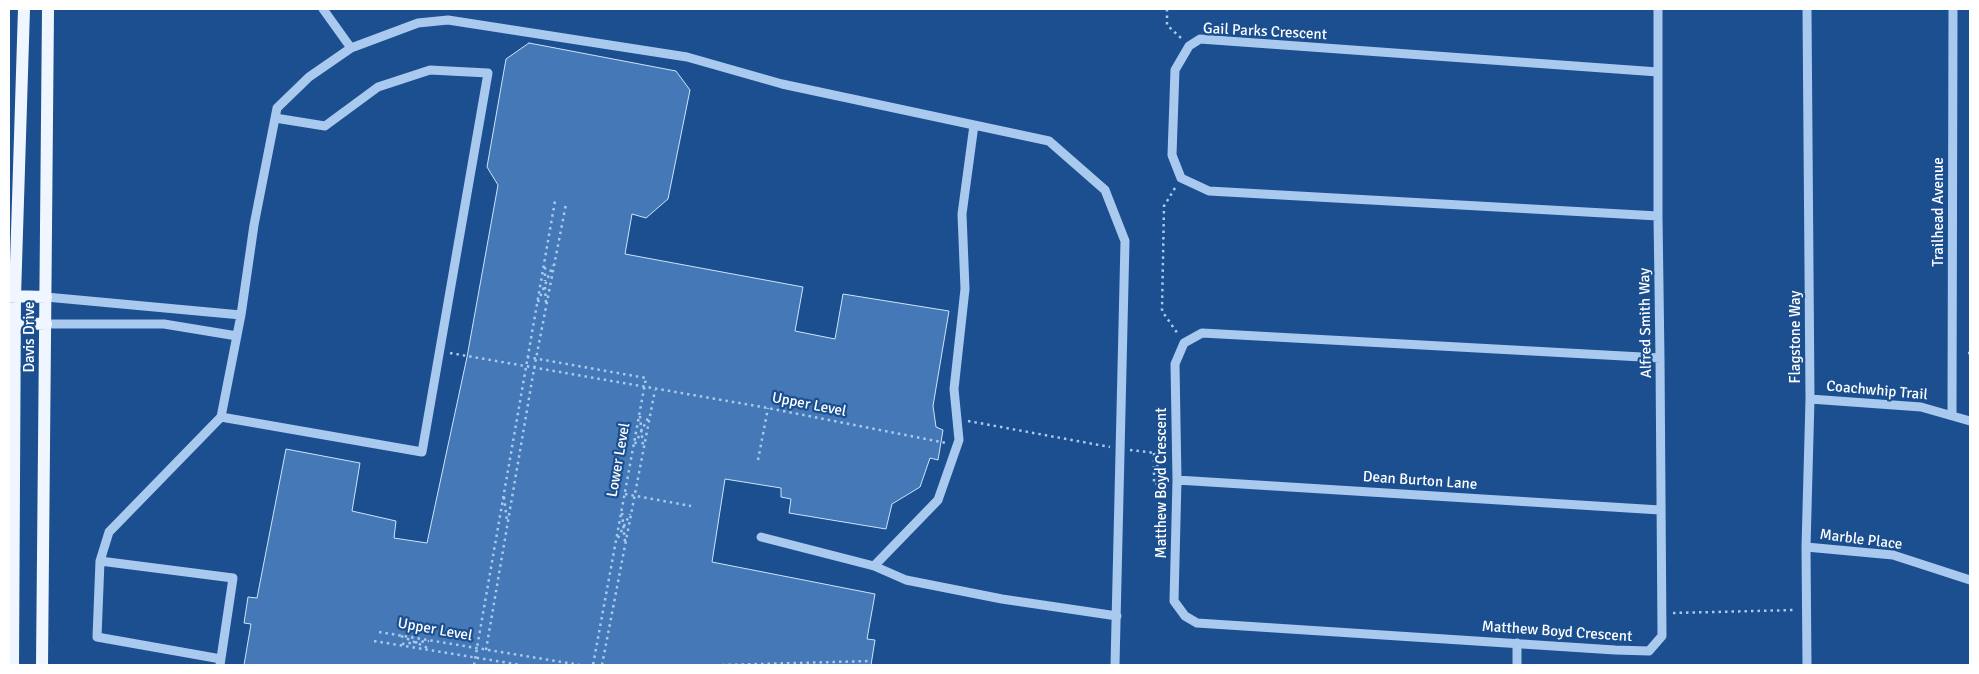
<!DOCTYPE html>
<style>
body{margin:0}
#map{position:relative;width:1979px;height:674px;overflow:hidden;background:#1b4f8f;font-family:Signika,sans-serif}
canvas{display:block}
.frame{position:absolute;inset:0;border:10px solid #fff;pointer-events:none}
</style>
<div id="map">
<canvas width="1979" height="674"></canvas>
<div class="frame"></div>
</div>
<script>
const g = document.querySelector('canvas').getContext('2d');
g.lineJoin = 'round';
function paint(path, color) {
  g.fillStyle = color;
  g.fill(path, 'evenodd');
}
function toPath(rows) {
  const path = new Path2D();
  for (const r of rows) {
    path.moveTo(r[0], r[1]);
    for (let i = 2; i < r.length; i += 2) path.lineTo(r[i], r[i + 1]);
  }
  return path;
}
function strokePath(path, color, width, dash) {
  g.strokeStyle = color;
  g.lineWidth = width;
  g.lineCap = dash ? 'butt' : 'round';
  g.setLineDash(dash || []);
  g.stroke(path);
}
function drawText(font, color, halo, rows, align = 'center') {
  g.font = font + ' Signika,sans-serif';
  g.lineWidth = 4.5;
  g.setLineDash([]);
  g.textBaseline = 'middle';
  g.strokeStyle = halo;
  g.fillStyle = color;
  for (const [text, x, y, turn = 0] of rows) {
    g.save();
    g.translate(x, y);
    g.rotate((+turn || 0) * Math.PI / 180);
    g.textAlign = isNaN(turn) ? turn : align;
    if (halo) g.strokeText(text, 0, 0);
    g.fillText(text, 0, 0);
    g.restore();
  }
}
const building = toPath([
 [529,43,676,71,690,90,668,199,646,218,632,214,625,254,803,287,795,331,835,339,843,294,949,311,933,406,936,427,943,430,938,460,930,458,920,487,892,504,886,529,789,513,791,499,781,497,781,488,725,479,712,562,875,594,867,639,875,640,871,665,244,665,251,624,244,623,248,597,257,598,286,449,360,463,352,511,396,521,394,538,427,543,467,357,498,185,487,167,506,59,529,43]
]);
paint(building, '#4478b7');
strokePath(building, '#cfe3fa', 1);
strokePath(toPath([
 [1167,9,1167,25,1181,38],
 [1175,188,1164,206,1162,311,1178,334],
 [545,267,545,281],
 [545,287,546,304],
 [538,302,553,265],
 [450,353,768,408,946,443],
 [1968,353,1970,353],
 [527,357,646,378,593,665],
 [640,416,643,446],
 [968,421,1110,447],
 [635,444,649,416],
 [1130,450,1163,454],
 [1154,453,1154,484,1158,484,1157,453],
 [758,460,768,408],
 [625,494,691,506],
 [504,497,507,521],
 [622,513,625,542],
 [618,538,630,514],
 [1673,613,1795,610],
 [379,632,580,665],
 [401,636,428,648],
 [374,641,521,665],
 [402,644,429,641],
 [486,650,534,369,566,204],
 [474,665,555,201],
 [602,665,655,390],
 [722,665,871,661]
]), '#a9c9ee', 2.5, [2.5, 4]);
strokePath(toPath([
 [323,9,351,48],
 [1658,9,1658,216,1660,358,1662,636,1649,651,1615,650,1197,623,1185,616,1174,601,1177,480,1175,364,1184,343,1202,333,1660,358],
 [1807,9,1810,399,1806,547,1807,665],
 [974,125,962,214,965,289,954,389,959,440,938,500,874,566,906,580,1002,599,1117,616],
 [1658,216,1209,191,1181,178,1172,155,1175,70,1189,46,1200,39,1658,72],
 [46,297,241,315],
 [46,324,164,324,237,336],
 [1810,399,1921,407,1970,421],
 [1952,415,1953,9],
 [221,417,422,452,488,73,430,70,378,87,325,126,275,118],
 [1177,480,1660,510],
 [761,537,874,566],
 [1806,547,1893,555,1970,580],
 [100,561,97,637,221,659],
 [1517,643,1517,665],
 [220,665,233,578,100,561,109,532,221,417,241,315,254,225,277,108,309,77,351,48,418,23,448,20,687,57,782,84,1049,141,1105,190,1125,241,1115,665]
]), '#a9c9ee', 9);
strokePath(toPath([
 [9,296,46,297],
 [9,323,46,324],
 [13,665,15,296,24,9],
 [42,665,48,9]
]), '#f0f6ff', 12);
drawText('15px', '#fff', '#1b4f8f', [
 ["Gail Parks Crescent",1265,32,3],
 ["Trailhead Avenue",1939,212,-90],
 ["Alfred Smith Way",1646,323,-91],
 ["Davis Drive",30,337,-90],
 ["Flagstone Way",1796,337,-90],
 ["Coachwhip Trail",1877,391,5],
 ["Upper Level",809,405,11],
 ["Lower Level",619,460,-80],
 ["Dean Burton Lane",1420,481,4],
 ["Matthew Boyd Crescent",1162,483,-90],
 ["Marble Place",1861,540,7],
 ["Upper Level",435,630,10],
 ["Matthew Boyd Crescent",1557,632,4]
]);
</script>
